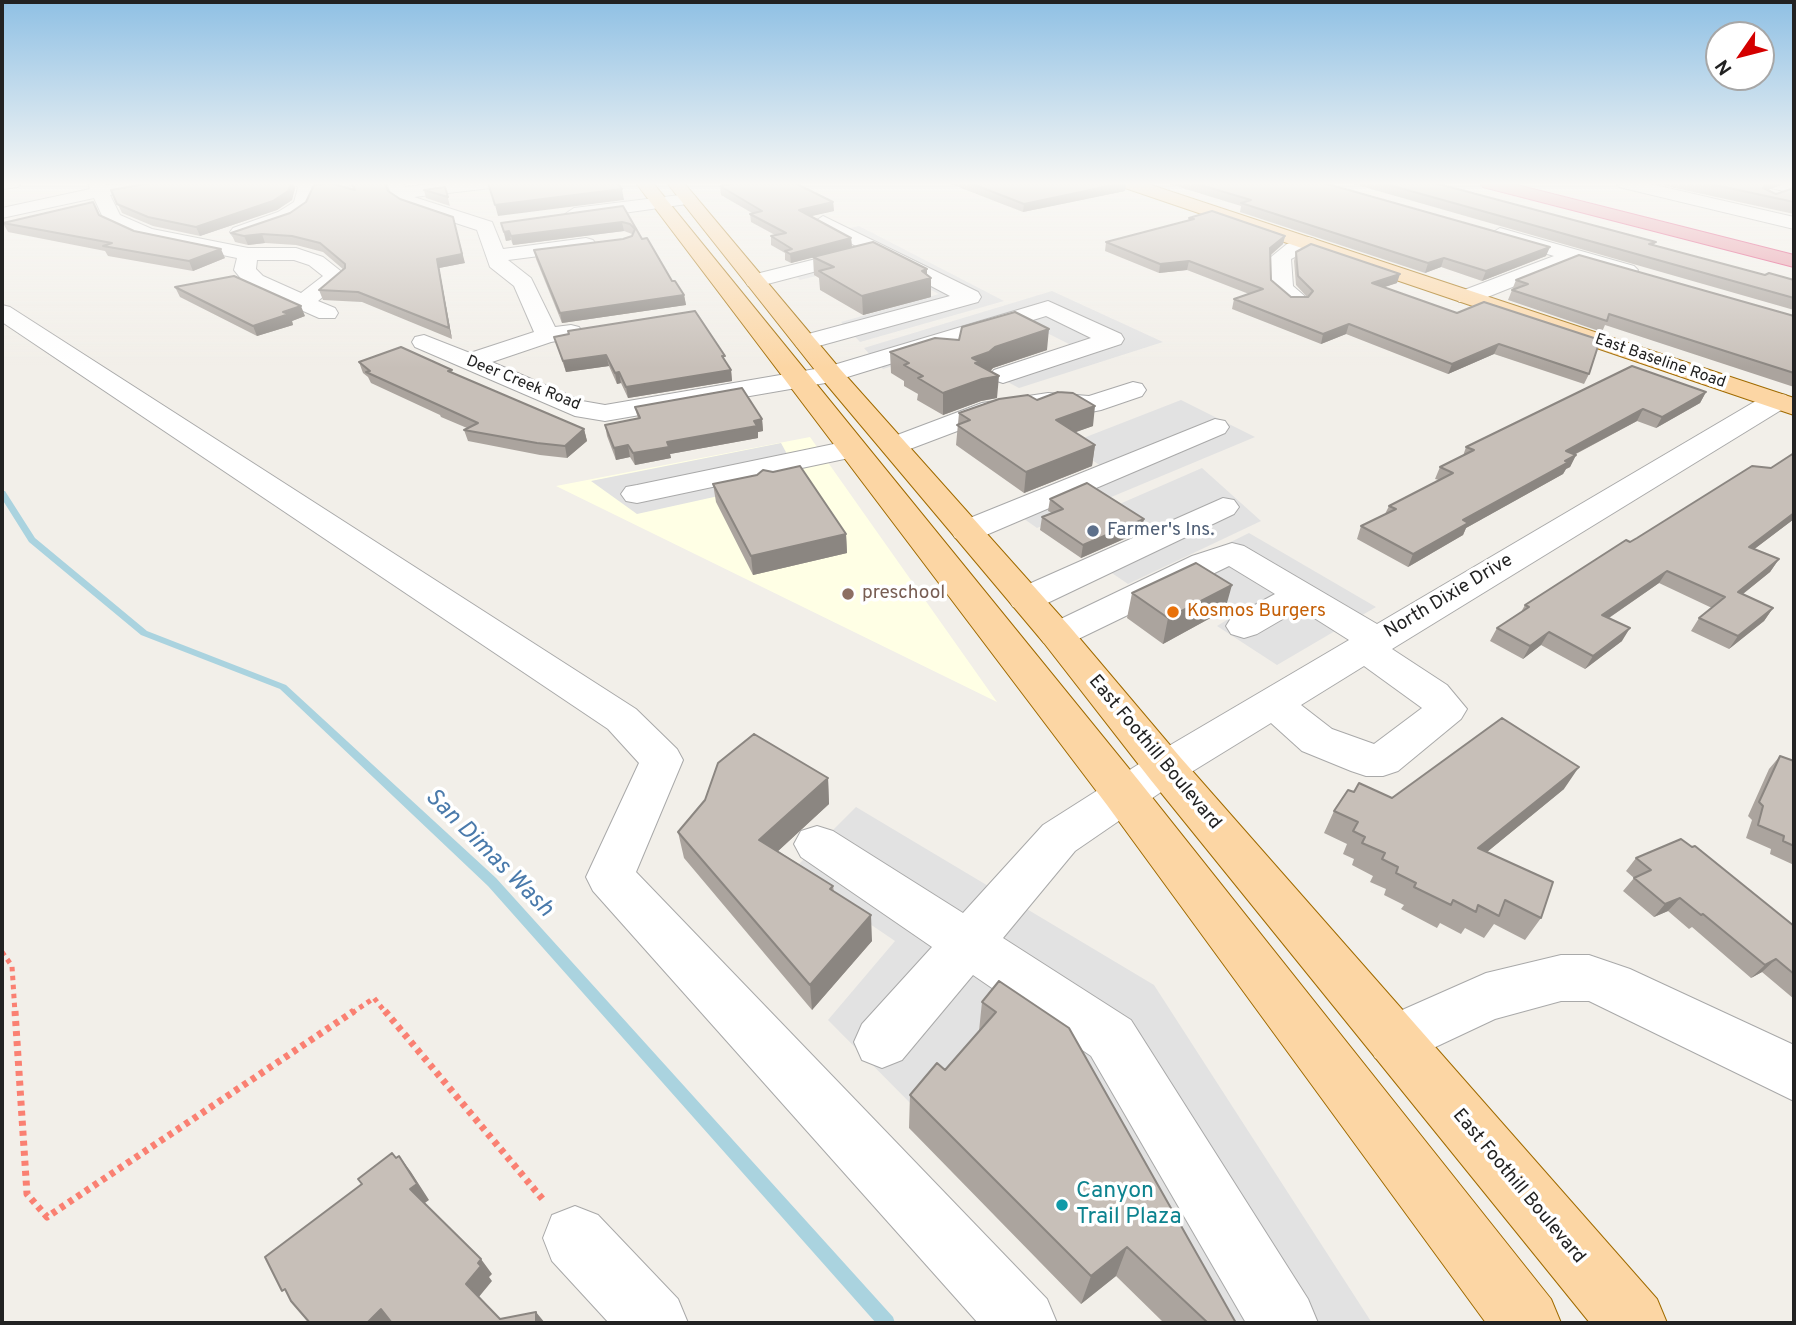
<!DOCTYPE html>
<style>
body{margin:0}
#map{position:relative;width:1796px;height:1325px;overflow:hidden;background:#f2efe9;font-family:Overpass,sans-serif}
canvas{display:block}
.frame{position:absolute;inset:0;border:4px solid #222;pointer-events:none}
.north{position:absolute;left:1705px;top:21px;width:70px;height:70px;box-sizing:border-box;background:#fff;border:2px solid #a7a7a7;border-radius:50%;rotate:235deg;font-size:19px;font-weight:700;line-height:28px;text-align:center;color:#222}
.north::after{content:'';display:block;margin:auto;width:24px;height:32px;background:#d40000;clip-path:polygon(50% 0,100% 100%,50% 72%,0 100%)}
</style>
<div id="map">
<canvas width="1796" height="1325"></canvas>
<div class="frame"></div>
<div class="north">N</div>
</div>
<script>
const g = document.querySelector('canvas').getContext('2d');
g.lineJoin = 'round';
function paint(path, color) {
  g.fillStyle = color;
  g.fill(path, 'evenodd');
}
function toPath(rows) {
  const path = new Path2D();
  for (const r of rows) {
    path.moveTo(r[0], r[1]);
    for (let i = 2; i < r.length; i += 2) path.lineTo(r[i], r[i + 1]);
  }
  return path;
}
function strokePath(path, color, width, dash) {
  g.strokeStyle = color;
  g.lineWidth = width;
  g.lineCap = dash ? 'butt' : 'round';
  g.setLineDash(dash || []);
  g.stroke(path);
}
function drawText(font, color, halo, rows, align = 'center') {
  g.font = font + ' Overpass,sans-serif';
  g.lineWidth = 7;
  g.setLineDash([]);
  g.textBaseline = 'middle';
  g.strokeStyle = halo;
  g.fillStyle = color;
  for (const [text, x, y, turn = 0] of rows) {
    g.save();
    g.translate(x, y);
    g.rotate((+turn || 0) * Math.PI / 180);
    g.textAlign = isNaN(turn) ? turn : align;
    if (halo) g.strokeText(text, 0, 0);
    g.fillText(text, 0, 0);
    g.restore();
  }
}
paint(toPath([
 [810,437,997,702,556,486]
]), '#ffffe5');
paint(toPath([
 [859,226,1004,301,860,342,841,322,939,294,874,262,800,280,788,268,863,249,833,232],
 [1052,291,1163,342,1019,388,1004,380,1085,352,1029,324,883,369,864,348],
 [1181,400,1255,437,1037,528,1020,516,1113,474,1068,444],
 [781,443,800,478,637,514,591,481],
 [1202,468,1261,521,1128,584,1106,569,1167,541,1115,506],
 [1249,533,1376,607,1277,665,1217,626,1240,612,1172,571],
 [856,807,1154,985,1372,1323,1219,1323,919,1112,828,1020,895,941,792,871]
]), '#e2e2e2');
paint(toPath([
 [2,491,5,491,35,538,147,631,286,685,496,878,893,1317,895,1323,876,1323,488,886,280,689,141,635,29,542,2,499,2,491]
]), '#aad3df');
const minor = toPath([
 [2,183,21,183,18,187,2,189,2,183],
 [88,183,104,183,106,185,148,183,146,187,110,195,120,215,152,229,248,248,296,248,323,257,347,276,318,301,335,308,338,313,335,318,319,318,247,286,234,270,237,258,140,238,105,222,94,198,2,218,2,208,90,189,88,183],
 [257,260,294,260,309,265,323,276,301,293,263,276,256,269,257,260],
 [295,183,353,183,344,188,315,191,308,209,292,220,247,236,233,236,230,232,233,228,278,212,294,202,298,188,295,183],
 [387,183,404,183,405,187,444,183,499,183,491,188,414,197,492,222,503,249,586,238,593,240,596,244,593,248,586,250,508,260,531,278,555,327,571,325,579,327,583,332,579,337,551,342,492,362,582,401,605,405,827,367,1048,301,1121,334,1124,339,1121,344,1012,380,1003,383,994,380,990,375,994,370,1091,338,1046,316,831,382,605,421,575,416,415,347,412,342,415,337,424,335,470,353,534,332,514,286,490,267,477,230,404,206,392,197,387,183],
 [1616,183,1646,183,1794,217,1794,229,1619,187,1616,183],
 [1763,183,1794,183,1794,193,1766,187,1763,183],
 [688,194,694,195,697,199,694,203,574,220,565,214,574,208,688,194],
 [823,216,978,292,981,297,978,302,815,347,806,349,797,347,794,342,797,337,950,296,874,256,756,287,748,286,745,281,748,276,860,248,816,226,814,222,823,216],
 [1500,228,1634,266,1638,270,1634,274,1627,276,1575,262,1475,302,1459,302,1456,297,1459,292,1554,256,1493,238,1490,234,1500,228],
 [1308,237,1315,239,1318,243,1315,247,1291,259,1293,286,1308,299,1305,304,1297,306,1289,304,1271,289,1271,257,1287,244,1308,237],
 [2,305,10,307,636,709,677,749,683,760,636,872,1047,1299,1057,1323,978,1323,593,891,586,877,639,763,608,729,2,322,2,305],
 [1133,382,1142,384,1146,390,1142,396,1101,410,1091,412,1048,409,997,416,894,455,884,452,880,446,884,440,982,403,1048,393,1089,396,1133,382],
 [1776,393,1786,395,1789,401,1786,407,1392,649,1447,685,1467,709,1461,719,1398,771,1383,776,1366,776,1351,771,1302,751,1271,723,1180,779,1075,851,1003,938,1131,1020,1308,1299,1318,1323,1246,1323,1091,1056,973,975,902,1060,882,1068,862,1060,854,1042,862,1024,932,947,801,857,794,844,801,831,817,826,833,831,963,913,1043,825,1150,757,1349,640,1300,609,1257,634,1244,638,1231,634,1226,626,1231,618,1275,594,1229,566,1070,643,1057,647,1044,643,1038,635,1044,627,1192,556,1232,543,1244,546,1377,624,1766,395,1776,393],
 [1364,666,1422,708,1374,744,1332,729,1301,705,1364,666],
 [1215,419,1225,421,1229,427,1225,433,979,538,967,541,955,538,951,531,955,524,1215,419],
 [853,440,863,443,868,449,863,455,637,503,626,501,621,494,626,487,637,485,853,440],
 [1223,498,1234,500,1239,507,1234,514,1039,607,1026,610,1013,607,1008,599,1013,591,1223,498],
 [1561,955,1589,955,1630,969,1794,1045,1794,1101,1589,1001,1561,1001,1495,1019,1395,1066,1375,1058,1367,1040,1375,1022,1486,973,1561,955],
 [575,1206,598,1215,678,1299,688,1323,609,1323,552,1261,543,1238,552,1215,575,1206]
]);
const major = toPath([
 [636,183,653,183,1139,781,1551,1299,1561,1323,1486,1323,1107,805,636,183],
 [667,183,684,183,840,369,1070,627,1180,757,1657,1299,1667,1323,1590,1323,1150,779,1044,643,822,379,667,183],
 [1119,183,1145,183,1794,398,1794,415,1122,187,1119,183]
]);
const highway = toPath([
 [1480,183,1509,183,1794,255,1794,267,1483,187,1480,183]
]);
strokePath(minor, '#a9a9a9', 2);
strokePath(major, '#a06b00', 2);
strokePath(highway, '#dc2a67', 2);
strokePath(toPath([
 [2,952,12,966,15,1013],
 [352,1013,374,998,386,1013]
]), '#fa8072', 5, [4.5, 4.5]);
strokePath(toPath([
 [15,1011,27,1194,47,1217,354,1011],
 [385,1011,545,1202]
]), '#fa8072', 7, [5, 5]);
paint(minor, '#fff');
paint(major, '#fcd6a4');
paint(highway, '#e892a2');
paint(toPath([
 [150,183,293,183,295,188,292,200,277,210,200,236,153,226,122,213,111,190],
 [351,183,385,183,388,191,465,263,439,268,452,339,362,302,323,300,319,290,344,270,323,252,296,245,265,243,248,245,235,242,231,233,290,213,306,202,353,190],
 [948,183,1126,183,1125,191,1023,212],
 [1166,183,1324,183,1546,256,1482,281,1441,267,1425,273,1240,212,1241,206],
 [1350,183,1435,183,1656,242,1654,245,1765,275,1794,280,1794,310],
 [1652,183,1787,183,1767,190,1776,194,1794,188,1794,214],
 [720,186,833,202,834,211,810,216,851,238,852,247,927,269,927,274,931,278,931,297,863,315,820,290,819,278,814,275,813,257,791,263,785,260,785,253,771,245,771,236,775,235,751,222,750,214,752,213,721,195],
 [445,187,450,206,426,198,424,190],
 [623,206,642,239,672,281,684,295,686,305,562,323,536,259,534,250,623,239,632,236,632,234,624,231,513,245,511,240,506,241,501,223],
 [99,215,134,231,225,258,193,271,108,256,105,251,8,232,3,223],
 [1189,218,1285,236,1283,244,1271,255,1271,280,1291,297,1307,297,1296,285,1294,261,1296,252,1397,283,1384,287,1589,374,1584,384,1494,354,1448,374,1346,334,1321,344,1232,309,1234,299,1249,294,1187,270,1159,273,1105,251,1106,242,1188,221],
 [1516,280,1794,316,1794,387,1605,325,1602,332,1508,300],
 [175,287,305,316,292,321,293,325,257,336,180,297],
 [568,331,726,363,731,370,732,381,628,398,621,383,617,384,609,366,566,372,554,337,569,334],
 [1047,350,993,368,990,372,997,398,981,401,943,415,917,400,918,394,904,386,904,381,891,373,890,352],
 [359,362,453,373,584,429,587,441,567,458,540,455,468,441,464,430,467,428,441,417,440,415,371,383,368,377,363,373],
 [1706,392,1700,403,1656,428,1637,421,1576,454,1576,455,1570,467,1566,469,1563,474,1466,528,1463,535,1408,567,1357,539,1361,526,1385,514,1389,506,1439,480,1435,479,1440,467,1463,456,1466,447],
 [635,407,762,419,763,431,758,432,758,438,670,454,671,458,635,465,630,457,616,460,607,436,605,425,638,419],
 [959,413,1093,426,1075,432,1095,445,1092,466,1024,493,956,445],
 [1794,453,1794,519,1754,549,1779,559,1770,572,1743,594,1773,608,1764,621,1729,649,1691,631,1699,618,1712,608,1659,583,1609,618,1622,641,1585,669,1541,645,1523,659,1490,641,1497,628,1521,612,1525,605,1630,542,1771,468],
 [713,484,846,534,847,553,753,575,716,502],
 [1050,499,1142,531,1081,558,1040,530,1042,517,1052,513,1048,511],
 [1132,593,1225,610,1163,644,1127,618],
 [1780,756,1794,761,1794,865,1770,854,1771,849,1746,838,1752,820,1748,816,1769,769],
 [828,778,829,804,778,851,833,886,834,892,872,941,812,1010,684,858,678,832],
 [1564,789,1487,852,1541,918,1525,940,1494,924,1484,938,1465,928,1461,934,1440,923,1437,928,1401,909,1404,905,1384,895,1386,889,1370,882,1373,876,1352,865,1354,859,1343,854,1347,844,1324,833,1334,811,1354,792,1392,798],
 [1636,858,1794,926,1794,999,1762,972,1751,978,1692,927,1689,929,1668,911,1654,917,1623,891,1634,878,1626,871],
 [999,981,1236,1323,1164,1323,1116,1276,1081,1304,909,1128,910,1095,945,1070,979,1031,982,1002]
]), '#aba49e');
paint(toPath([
 [291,183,293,183,295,188,292,200,277,210,200,236,196,227],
 [1126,183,1125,191,1023,212,1024,204],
 [1766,183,1787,183,1762,192,1760,194],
 [622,189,624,200,498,216,495,205],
 [833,202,834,211,799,219,799,210],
 [453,217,465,263,439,268,452,339,449,328,437,259],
 [622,222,624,231,513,245,511,236],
 [509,231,511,240,506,241,504,232],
 [262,234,265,243,248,245,244,236],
 [1285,236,1283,244,1268,257,1270,248],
 [851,238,852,248,791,263,790,254],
 [1550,247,1546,256,1482,281,1486,271],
 [221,249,225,258,193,271,189,261],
 [1444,258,1441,267,1425,273,1428,263],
 [1189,261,1187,270,1159,273,1160,264],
 [927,269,927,279,931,278,931,297,863,315,862,296],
 [1400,274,1397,283,1370,292,1372,283],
 [684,295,686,305,562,323,560,313],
 [301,306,305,316,292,321,293,325,257,336,253,326,283,312],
 [1349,324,1346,334,1321,344,1323,334],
 [1049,329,1047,350,993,368,982,379,999,376,997,398,981,401,943,415,943,393,972,358,995,347],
 [1499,344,1494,354,1448,374,1452,364],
 [606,355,609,366,566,372,563,361],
 [731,370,732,381,628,398,626,387],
 [619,372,621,383,617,384,615,373],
 [1706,392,1700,403,1656,428,1662,417],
 [1095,406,1093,426,1054,440,1056,420],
 [1643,409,1637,421,1560,462,1566,451],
 [762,419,763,431,758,432,758,438,670,454,671,458,635,465,633,453,667,442],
 [584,429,587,441,567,458,565,446],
 [628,445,630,457,616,460,614,448],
 [1095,445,1092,466,1024,493,1026,472],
 [1576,455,1570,467,1566,469,1563,474,1466,528,1463,535,1408,567,1413,554,1463,520],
 [1794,513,1794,519,1740,560,1749,547],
 [1144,519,1142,531,1081,558,1083,545],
 [846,534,847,553,753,575,751,556],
 [1779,559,1770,572,1729,605,1738,592],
 [1667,571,1659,583,1594,628,1602,615],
 [1232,585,1225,610,1163,644,1168,618],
 [1773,608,1764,621,1729,649,1738,636],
 [1630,628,1622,641,1585,669,1593,656],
 [1549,632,1541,645,1523,659,1530,646],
 [1579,767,1564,789,1465,870,1478,848],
 [828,778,829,804,763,865,759,840],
 [1680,898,1668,911,1654,917,1665,904],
 [871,915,872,941,812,1010,810,985],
 [1776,959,1762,972,1751,978,1765,965],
 [399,1156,411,1172,429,1200,422,1205,410,1189],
 [1127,1247,1116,1276,1081,1304,1091,1276],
 [481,1259,492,1274,489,1277,492,1281,478,1298,466,1284],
 [381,1309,395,1323,367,1323],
 [536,1312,545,1323,536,1323]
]), '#8b8681');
const building = toPath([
 [150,183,291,183,288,191,273,201,196,227,148,217,117,204,111,190,150,183],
 [330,183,355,190,352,183,385,183,388,191,400,199,453,217,462,254,437,259,449,328,358,292,319,290,345,268,345,264,320,243,292,236,262,234,244,236,231,233,290,213,306,202,314,185,330,183],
 [488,183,618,183,622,189,495,205,488,183],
 [736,183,795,183,833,202,799,210,851,238,790,254,785,251,792,249,771,236,786,233,750,214,762,211,720,186,736,183],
 [970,183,1123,183,1024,204,970,183],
 [1194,183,1324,183,1550,247,1486,271,1444,258,1428,263,1241,203,1251,200,1194,183],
 [1382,183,1435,183,1656,242,1649,244,1765,275,1769,273,1794,280,1794,298,1382,183],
 [1706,183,1766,183,1763,188,1776,194,1794,188,1794,202,1706,183],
 [445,187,448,197,424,190,445,187],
 [93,202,99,215,134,231,221,249,189,261,103,246,112,243,3,223,93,202],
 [623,206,642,239,647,238,672,281,675,281,684,295,560,313,534,250,623,239,632,236,635,229,630,224,622,222,511,236,509,231,504,232,501,223,623,206],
 [1212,211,1285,236,1270,248,1271,280,1291,297,1308,297,1313,291,1298,276,1296,252,1311,244,1400,274,1372,283,1457,313,1484,302,1600,340,1589,374,1499,344,1452,364,1349,324,1323,334,1234,299,1263,289,1189,261,1160,264,1106,242,1194,219,1189,218,1212,211],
 [873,242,927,269,922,271,931,278,862,296,819,271,834,267,813,257,873,242],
 [1579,255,1794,316,1794,373,1609,314,1607,321,1512,290,1528,284,1516,280,1579,255],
 [234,276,301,306,283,312,289,314,253,326,175,287,234,276],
 [695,311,725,356,722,356,731,370,626,387,619,372,615,373,606,355,563,361,554,337,569,334,568,331,695,311],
 [1015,312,1049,329,995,347,989,352,972,358,980,362,975,363,999,376,982,379,943,393,918,378,923,376,904,365,909,363,890,352,935,338,959,340,962,327,1015,312],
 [401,347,452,370,448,371,584,429,565,446,537,443,464,430,478,423,366,372,370,371,359,362,401,347],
 [1632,366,1706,392,1662,417,1643,409,1566,451,1576,455,1565,461,1569,462,1463,520,1468,523,1413,554,1361,526,1396,509,1389,506,1453,473,1440,467,1474,450,1466,447,1632,366],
 [742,388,762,419,754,421,757,426,667,442,669,447,633,453,628,445,614,448,605,425,640,418,635,407,742,388],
 [1058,392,1073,393,1095,406,1056,420,1095,445,1026,472,957,425,970,420,959,413,999,399,1028,395,1037,400,1058,392],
 [1794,453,1794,513,1749,547,1779,559,1738,592,1773,608,1738,636,1699,618,1725,597,1667,571,1602,615,1630,628,1593,656,1549,632,1530,646,1497,628,1529,607,1525,605,1626,540,1630,542,1637,538,1752,466,1771,468,1794,453],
 [800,466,846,534,751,556,713,484,757,475,763,470,773,472,800,466],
 [1087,483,1144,519,1083,545,1042,517,1063,509,1050,499,1087,483],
 [1196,563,1232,585,1168,618,1132,593,1196,563],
 [1502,718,1579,767,1478,848,1553,882,1541,918,1505,900,1499,916,1478,905,1476,912,1453,900,1451,905,1414,887,1416,883,1396,873,1398,867,1382,859,1385,853,1362,843,1365,837,1353,831,1358,822,1334,811,1348,790,1354,792,1359,783,1392,798,1502,718],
 [754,734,828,778,759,840,833,886,830,889,871,915,810,985,678,832,705,800,718,763,754,734],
 [1780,756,1794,761,1794,846,1783,841,1784,836,1758,825,1763,806,1759,802,1780,756],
 [1681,839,1692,847,1695,846,1794,926,1794,974,1776,959,1765,965,1703,914,1701,915,1680,898,1665,904,1634,878,1651,870,1636,858,1681,839],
 [999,981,1069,1028,1236,1323,1208,1323,1127,1247,1091,1276,910,1095,937,1063,945,1070,996,1012,982,1002,999,981],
 [392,1153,396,1158,399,1156,417,1184,410,1189,481,1259,478,1263,481,1266,466,1284,500,1319,536,1312,536,1323,392,1323,381,1309,367,1323,310,1323,291,1301,285,1289,282,1291,265,1257,362,1184,358,1179,392,1153]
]);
paint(building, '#c7bfb8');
strokePath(building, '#8b8681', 2);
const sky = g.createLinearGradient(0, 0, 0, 368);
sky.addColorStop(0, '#8fc0e4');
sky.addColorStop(0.5, '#f9f8f5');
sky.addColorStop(1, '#f9f8f500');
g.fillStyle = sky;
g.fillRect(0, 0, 1796, 368);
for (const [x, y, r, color] of [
 [1093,531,7,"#5c6f8a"],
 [848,594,7,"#8d6e63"],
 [1173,612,7,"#e8710a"],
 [1062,1205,7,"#0f9aa8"]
]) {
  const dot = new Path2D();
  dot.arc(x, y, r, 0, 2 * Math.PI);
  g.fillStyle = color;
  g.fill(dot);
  strokePath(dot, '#fff', 2.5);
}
drawText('16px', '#222', '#fff', [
 ["East Baseline Road",1660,362,19],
 ["Deer Creek Road",523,384,22]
]);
drawText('19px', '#4e5e75', '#fff', [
 ["Farmer's Ins.",1107,531]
], 'left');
drawText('19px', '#785e54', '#fff', [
 ["preschool",862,594]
], 'left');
drawText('19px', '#222', '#fff', [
 ["North Dixie Drive",1449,597,-31],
 ["East Foothill Boulevard",1154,753,50],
 ["East Foothill Boulevard",1518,1187,50]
]);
drawText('19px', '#c56008', '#fff', [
 ["Kosmos Burgers",1187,612]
], 'left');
drawText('23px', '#0d838f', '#fff', [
 ["Canyon",1076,1192],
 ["Trail Plaza",1076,1218]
], 'left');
drawText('italic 24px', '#4a7aab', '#fff', [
 ["San Dimas Wash",488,854,45]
]);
</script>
